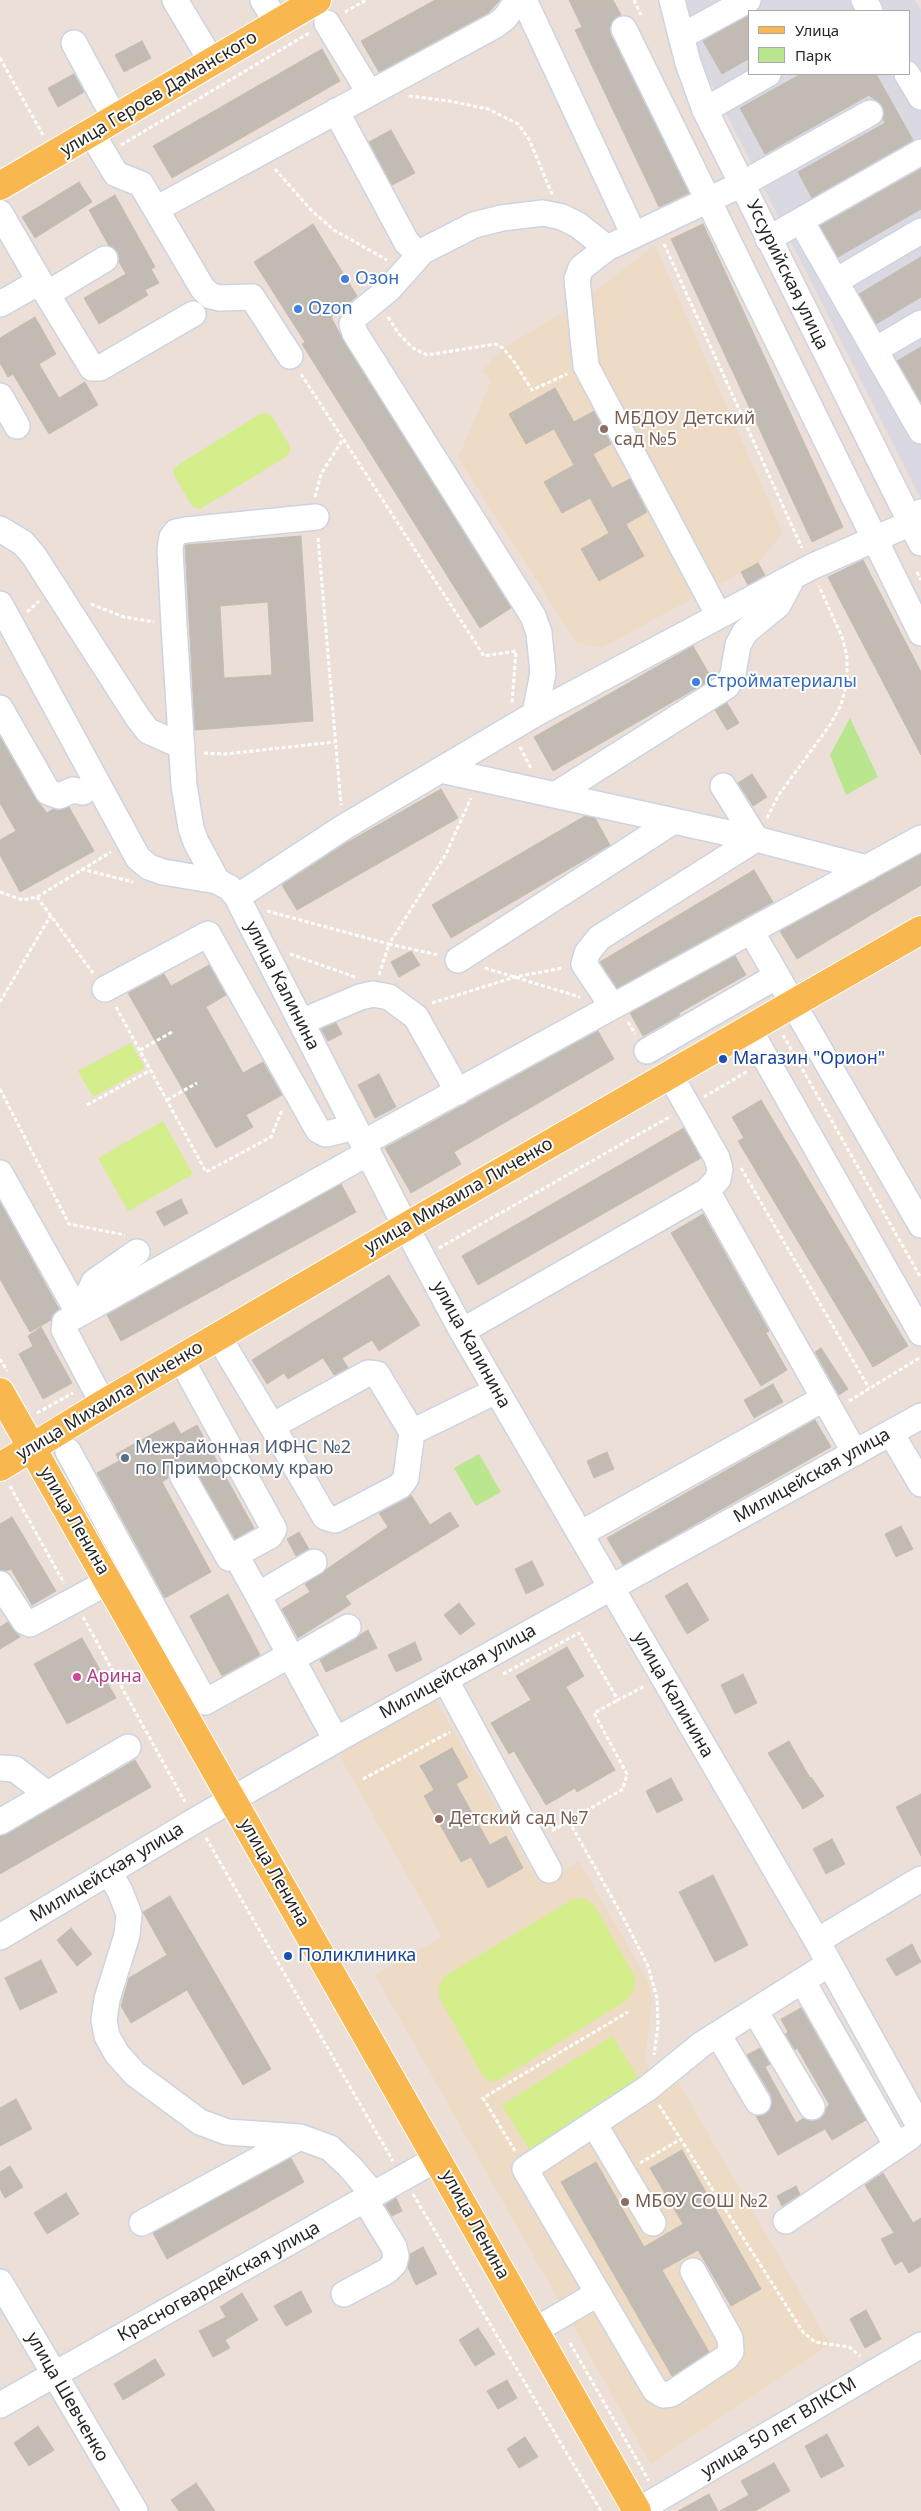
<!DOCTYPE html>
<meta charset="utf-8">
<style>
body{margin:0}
#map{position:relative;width:921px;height:2511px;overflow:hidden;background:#ebdfd7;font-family:"Noto Sans",sans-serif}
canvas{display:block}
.legend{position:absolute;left:748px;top:10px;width:162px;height:65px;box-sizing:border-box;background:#fff;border:1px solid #a9a9a9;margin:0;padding:6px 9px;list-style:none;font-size:15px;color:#272727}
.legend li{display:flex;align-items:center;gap:10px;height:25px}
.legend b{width:25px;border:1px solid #a9a9a9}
</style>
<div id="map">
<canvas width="921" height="2511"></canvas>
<ul class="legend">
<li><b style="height:6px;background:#f8b84f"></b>Улица</li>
<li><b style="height:14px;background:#bae68f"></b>Парк</li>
</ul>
</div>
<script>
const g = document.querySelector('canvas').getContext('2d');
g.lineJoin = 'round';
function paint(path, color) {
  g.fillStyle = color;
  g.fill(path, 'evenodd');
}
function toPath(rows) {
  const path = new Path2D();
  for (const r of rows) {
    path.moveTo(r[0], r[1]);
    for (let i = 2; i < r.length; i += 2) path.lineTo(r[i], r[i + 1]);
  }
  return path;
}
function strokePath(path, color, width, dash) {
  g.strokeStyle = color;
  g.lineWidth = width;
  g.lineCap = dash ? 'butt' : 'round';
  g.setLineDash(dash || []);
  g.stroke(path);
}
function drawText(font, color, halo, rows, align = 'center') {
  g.font = font + ' "Noto Sans",sans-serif';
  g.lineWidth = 4;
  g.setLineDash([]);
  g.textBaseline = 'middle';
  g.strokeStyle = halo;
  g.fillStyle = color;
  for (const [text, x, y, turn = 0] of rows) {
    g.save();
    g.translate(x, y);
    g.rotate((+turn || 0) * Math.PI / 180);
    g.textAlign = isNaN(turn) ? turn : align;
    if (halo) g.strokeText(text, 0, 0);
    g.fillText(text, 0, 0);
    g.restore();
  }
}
paint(toPath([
 [677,0,915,0,921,10,921,499,695,52],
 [750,11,910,11,910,74,750,74]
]), '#dad9e2');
paint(toPath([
 [655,245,783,533,758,563,601,648,576,642,458,458,491,381,482,371,503,348,578,304],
 [436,1700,539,1883,579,1861,648,1981,652,1999,645,2058,651,2074,662,2092,678,2082,830,2344,651,2464,375,1975,442,1937,339,1755]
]), '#eedbc5');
paint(toPath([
 [850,718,878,777,846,795,830,755],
 [479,1454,501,1492,476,1506,454,1468]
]), '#bae68f');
paint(toPath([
 [266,413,271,415,290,446,290,452,286,457,200,509,192,506,174,475,174,469,178,465,260,414],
 [131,1043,145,1068,93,1097,78,1071],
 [163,1121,193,1174,128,1211,98,1158],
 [573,1899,585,1899,594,1905,635,1977,634,1989,627,2000,497,2081,490,2081,484,2078,439,1997,439,1986,445,1976],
 [612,2036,642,2084,531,2152,502,2105]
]), '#d3ee8a');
const building = toPath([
 [435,0,500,0,488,13,379,72,361,41,435,0],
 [569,0,613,0,621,15,612,21,610,29,611,35,689,193,659,207,575,30,582,27,569,0],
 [750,15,750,58,722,74,703,41,750,15],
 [142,41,151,58,124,72,115,55,142,41],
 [322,49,340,81,172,178,153,146,322,49],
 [74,74,84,92,58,107,48,88,74,74],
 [801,74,876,74,913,140,812,198,798,172,885,123,883,119,884,113,882,106,869,95,765,154,740,108,801,74],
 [391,130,415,173,392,185,369,142,391,130],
 [921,169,921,209,838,257,820,226,921,169],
 [79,182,92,202,35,238,22,217,79,182],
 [115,195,155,267,151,269,159,283,145,290,148,295,99,324,84,298,126,274,119,262,118,252,109,246,89,210,115,195],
 [313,224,357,296,331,317,343,340,511,608,480,628,302,344,305,342,254,262,313,224],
 [703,224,843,527,812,542,671,239,703,224],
 [921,257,921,297,876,324,859,294,921,257],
 [35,317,56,354,39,364,59,398,85,382,98,405,49,434,13,374,8,377,0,363,0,338,35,317],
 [921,347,921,402,897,361,921,347],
 [555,388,574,422,594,411,611,444,593,454,612,488,630,479,647,512,626,524,644,556,599,581,581,549,609,533,590,498,562,513,544,482,574,465,554,429,526,444,509,414,555,388],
 [301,536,313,721,195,730,185,545,301,536],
 [268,602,272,675,224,678,220,606,268,602],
 [863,560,921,672,921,755,828,577,863,560],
 [758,563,765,575,748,585,741,572,758,563],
 [693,646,712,679,553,771,534,737,693,646],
 [727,703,739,723,727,730,715,710,727,703],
 [0,737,36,799,47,813,53,809,69,807,94,851,20,892,0,855,0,840,16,831,0,803,0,737],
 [752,774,767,797,753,806,738,783,752,774],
 [441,789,458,818,297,910,282,885,343,845,441,789],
 [585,816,595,818,610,845,451,938,432,905,585,816],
 [921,854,921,885,797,959,780,931,921,854],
 [754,870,773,902,617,988,600,962,754,870],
 [411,951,420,965,399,977,391,962,411,951],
 [735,956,746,975,679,1013,680,1015,643,1036,630,1013,735,956],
 [209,965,226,995,206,1007,243,1073,263,1062,282,1095,246,1115,253,1127,216,1148,128,993,164,974,171,986,209,965],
 [336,1023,342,1034,328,1041,321,1029,336,1023],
 [598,1031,614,1059,454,1152,461,1164,411,1193,385,1148,598,1031],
 [379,1074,396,1107,375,1118,358,1085,379,1074],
 [761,1100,908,1346,873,1367,738,1141,744,1138,732,1117,761,1100],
 [684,1128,701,1158,478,1285,462,1256,684,1128],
 [341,1184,356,1212,121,1341,107,1315,341,1184],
 [181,1199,188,1213,164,1226,156,1212,181,1199],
 [0,1202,59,1309,53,1314,51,1320,30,1332,0,1279,0,1202],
 [703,1214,769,1331,766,1333,787,1370,761,1386,671,1233,703,1214],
 [389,1275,420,1325,379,1351,372,1340,342,1358,348,1368,334,1375,323,1358,288,1379,284,1373,267,1384,252,1360,389,1275],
 [41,1327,72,1383,43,1399,19,1354,33,1346,28,1336,41,1327],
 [821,1348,848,1389,839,1395,815,1352,821,1348],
 [773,1384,783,1402,754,1418,744,1400,773,1384],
 [815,1420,831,1447,623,1565,607,1538,815,1420],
 [174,1422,181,1434,197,1425,254,1528,235,1539,194,1468,183,1461,175,1463,169,1468,168,1478,162,1482,211,1572,165,1598,97,1473,119,1461,116,1454,174,1422],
 [607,1452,614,1469,594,1478,587,1461,607,1452],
 [411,1495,430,1525,450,1512,459,1526,345,1596,351,1604,298,1638,282,1609,310,1592,305,1584,388,1527,379,1513,411,1495],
 [12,1517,56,1591,32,1605,11,1569,6,1571,0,1570,0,1524,12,1517],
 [901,1526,913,1549,896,1557,885,1534,901,1526],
 [299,1532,309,1549,296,1556,287,1539,299,1532],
 [532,1561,544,1585,526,1594,515,1569,532,1561],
 [687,1583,709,1620,687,1634,665,1596,687,1583],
 [228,1594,260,1655,222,1676,190,1616,228,1594],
 [459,1603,475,1624,460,1635,444,1615,459,1603],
 [8,1622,20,1637,0,1649,0,1627,8,1622],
 [368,1630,377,1648,326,1672,320,1660,368,1630],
 [82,1638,116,1698,67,1724,34,1664,82,1638],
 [415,1642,422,1660,396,1672,388,1655,415,1642],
 [567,1647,584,1676,566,1687,615,1770,577,1792,575,1788,546,1805,514,1751,509,1754,491,1723,531,1700,516,1676,567,1647],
 [743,1674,757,1703,735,1714,721,1685,743,1674],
 [789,1741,810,1778,811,1777,824,1796,803,1809,768,1753,789,1741],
 [452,1748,468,1777,456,1784,490,1845,506,1836,523,1868,488,1888,471,1857,461,1862,424,1796,434,1790,420,1766,452,1748],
 [135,1760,151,1787,0,1874,0,1836,7,1834,135,1760],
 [671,1778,683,1800,657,1813,646,1791,671,1778],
 [921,1794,921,1856,896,1807,921,1794],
 [832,1839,845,1864,826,1874,813,1849,832,1839],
 [713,1875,748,1945,715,1962,679,1892,713,1875],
 [170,1896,271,2069,243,2085,187,1990,131,2023,121,2006,129,1978,167,1955,143,1912,170,1896],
 [71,1928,92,1954,77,1966,57,1940,71,1928],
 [912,1944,921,1962,896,1976,886,1959,912,1944],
 [41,1960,57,1992,20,2010,5,1978,41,1960],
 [801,2008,866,2120,832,2140,825,2129,778,2155,756,2116,765,2115,770,2109,772,2102,771,2095,747,2055,760,2048,770,2064,765,2067,796,2123,804,2118,812,2121,820,2119,829,2104,797,2048,795,2050,785,2034,788,2032,781,2019,801,2008],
 [16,2099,32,2129,0,2146,0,2108,16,2099],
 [682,2150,761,2289,731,2306,698,2250,662,2270,709,2352,672,2376,561,2182,596,2162,644,2247,683,2224,650,2168,682,2150],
 [291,2158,304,2182,167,2259,153,2233,291,2158],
 [10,2166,23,2187,5,2198,0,2189,0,2172,10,2166],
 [883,2173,913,2223,921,2218,921,2266,909,2273,902,2261,895,2265,881,2239,894,2233,865,2185,883,2173],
 [796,2186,800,2194,782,2206,777,2196,796,2186],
 [66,2193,79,2214,47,2234,34,2213,66,2193],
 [396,2198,402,2211,392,2216,385,2205,396,2198],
 [423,2247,437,2274,416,2285,408,2268,410,2254,423,2247],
 [301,2291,312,2312,286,2326,274,2306,301,2291],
 [242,2293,258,2320,225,2340,230,2348,213,2357,199,2331,226,2317,220,2307,242,2293],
 [866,2310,881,2339,865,2348,850,2319,866,2310],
 [478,2328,495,2354,475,2366,459,2340,478,2328],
 [155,2359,165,2375,123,2400,114,2384,155,2359],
 [507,2380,517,2398,498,2409,487,2391,507,2380],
 [38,2426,54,2450,29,2466,14,2443,38,2426],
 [827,2434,844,2466,821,2478,805,2446,827,2434],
 [525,2437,538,2457,519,2468,507,2449,525,2437],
 [774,2463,790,2491,755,2511,720,2511,749,2495,741,2481,774,2463],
 [196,2483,215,2511,179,2511,171,2500,196,2483],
 [709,2494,718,2511,678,2511,709,2494]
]);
paint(building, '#c2bbb3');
strokePath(building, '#c6bbb1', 1);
const minor = toPath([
 [175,0,212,62],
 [263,0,277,23],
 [524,0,634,235],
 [672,0,688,63,705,110,921,543],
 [864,0,870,11],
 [327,23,369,92],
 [624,29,921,633],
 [682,36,748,0],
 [74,43,115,119],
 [907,74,921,97],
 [705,110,768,74],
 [336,111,407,243,416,251,423,251,474,225,502,218,543,213,562,217,578,225,607,248],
 [92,134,116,174,141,184,203,289,211,296,220,298,252,297,290,356],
 [156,209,496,25,505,18,518,0],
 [0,213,47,294,105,259],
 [801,221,921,431],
 [768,239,921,152],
 [836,281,921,231],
 [47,294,92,368,100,368,193,314],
 [0,304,39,282],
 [875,350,921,323],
 [0,396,17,426],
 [0,529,23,543,34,556,138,718,148,731,182,746],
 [0,604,138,858,149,867,163,872,217,881,230,888,237,897,406,1227,462,1331,817,1941,921,2129],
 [719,616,586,366,577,279,581,268,607,248,742,184,870,113],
 [0,708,48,792,59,796,73,790,83,792],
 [535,714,811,567,911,523,921,512],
 [441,770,756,839,867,868],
 [555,795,727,686,733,674,738,645,745,632,778,605,793,577],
 [217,881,196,842,191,828,184,785,174,625,170,549,172,537,176,532,186,530,316,517],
 [237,897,344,827,535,714,543,673,539,633,533,616,355,333,352,324,356,316,389,289,423,251],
 [751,931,921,1225],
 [458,960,672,822],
 [105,989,208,934,318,1130,326,1134,355,1127],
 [612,1006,584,964,587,953,599,938,756,839,723,786],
 [301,1022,360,997,373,994,389,997,416,1017,458,1092],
 [749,1029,921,1333],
 [647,1051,777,976],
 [670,1075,717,1158,720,1169,718,1179,707,1191],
 [363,1143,921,838],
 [0,1173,79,1314,65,1322,64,1330,103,1404],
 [79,1314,368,1153],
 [79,1314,94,1282,137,1252],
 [462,1331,707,1191,855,1453],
 [218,1336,272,1426,368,1373,377,1374,412,1432],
 [181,1359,274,1529,270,1536,229,1558,182,1475],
 [272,1426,325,1517,335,1520,400,1486,406,1478,412,1432,496,1391],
 [891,1433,921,1484],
 [68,1451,205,1702,290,1655],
 [580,1534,823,1399],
 [235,1554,258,1595,314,1562],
 [0,1584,25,1622,30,1624,108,1582],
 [258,1595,292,1659,348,1627],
 [292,1659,336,1740],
 [445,1679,549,1870],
 [0,1768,15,1769,47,1794],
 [0,1822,128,1747],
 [109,1872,120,1891,129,1914,127,1935,107,1999,104,2020,107,2036,117,2054,135,2074,200,2122,227,2132,300,2137,330,2148,350,2167,374,2195],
 [0,1937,196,1820,336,1740,921,1416],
 [817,1941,921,1879],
 [803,1982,897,2146],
 [755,2011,812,2107],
 [718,2034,758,2102],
 [594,2124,653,2223],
 [786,2221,910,2137],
 [142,2223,300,2137],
 [693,2271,730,2338,731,2351,727,2357,671,2394,663,2395,655,2390,525,2169,648,2088,702,2044,829,1964],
 [0,2282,135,2511],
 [344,2294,387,2271,394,2264,396,2256,394,2247,365,2200],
 [534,2331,597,2294],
 [0,2405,438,2158],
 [637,2511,921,2345]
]);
const major = toPath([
 [0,186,317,0],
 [0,1392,637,2511],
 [0,1467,103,1404,395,1233,921,930]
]);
strokePath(minor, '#ccd4e2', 28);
strokePath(major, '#fff', 30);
strokePath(toPath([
 [634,0,641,15],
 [345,12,366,0],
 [0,58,43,135],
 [409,96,449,101,488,109,518,124,529,139,552,194],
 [121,145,309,33],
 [275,169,312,211,334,230,387,260],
 [664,244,802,548],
 [388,317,399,334,413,348,427,355,495,344,503,348,515,363,532,390,567,374],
 [301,374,484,656,516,651,512,703],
 [315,497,321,474,343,439],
 [318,538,341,805],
 [917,572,921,580],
 [91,604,124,617,154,622],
 [27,612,39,601],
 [520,747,531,768],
 [204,753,225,754,335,742],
 [767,818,778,796,830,725,841,705,847,682,847,656,842,637,819,586],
 [81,869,133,882],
 [0,892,23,900,37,897,111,852],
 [37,897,93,973],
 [267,911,389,944,446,854,471,798],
 [290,954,355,977],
 [485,968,580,997],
 [379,975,389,944,438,955],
 [0,1002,51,915],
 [432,1003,515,977,563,968],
 [116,1007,206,1172,271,1137,282,1110],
 [628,1022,635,1034],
 [783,1035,921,1278],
 [140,1050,172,1032],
 [0,1089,69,1224,125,1235],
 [704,1097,748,1071],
 [167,1100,197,1083],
 [87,1105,151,1070],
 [741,1168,869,1388],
 [439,1248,671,1116],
 [0,1359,7,1371],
 [849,1401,921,1357],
 [37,1413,73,1393],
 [10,1486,64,1583],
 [83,1617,185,1802],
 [503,1674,579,1633,618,1700,645,1686],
 [363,1779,450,1732],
 [569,1821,623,1789,627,1774,594,1713,618,1700],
 [552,1831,569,1821,624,1919,648,1966,657,1998,658,2026,654,2055],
 [206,1838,393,2161],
 [659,2105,803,2332,815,2342,849,2347,860,2356],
 [515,2151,483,2098,628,2012],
 [640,2163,681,2139],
 [413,2194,601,2511],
 [570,2343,649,2481]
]), '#fff', 3, [4, 2.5]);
strokePath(minor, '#fff', 25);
strokePath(major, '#f8b84f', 28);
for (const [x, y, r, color] of [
 [345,279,5,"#3f7fe0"],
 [298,309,5,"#3f7fe0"],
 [604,429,5,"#8d6e63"],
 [696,682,5,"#3f7fe0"],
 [723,1059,5,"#1a4fb4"],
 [125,1458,5,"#5c6f8a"],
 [77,1677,5,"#d1479c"],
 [439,1819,5,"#8d6e63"],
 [288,1956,5,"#1a4fb4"],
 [625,2202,5,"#8d6e63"]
]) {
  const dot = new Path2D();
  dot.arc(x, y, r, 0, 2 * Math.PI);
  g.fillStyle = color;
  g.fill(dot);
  strokePath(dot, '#fff', 2);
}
drawText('18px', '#272727', '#fff', [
 ["улица Героев Даманского",159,94,-31],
 ["Уссурийская улица",787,275,64],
 ["улица Калинина",282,986,63],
 ["улица Михаила Личенко",459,1196,-30],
 ["улица Калинина",471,1345,61],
 ["улица Михаила Личенко",110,1401,-31],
 ["Милицейская улица",812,1476,-29],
 ["улица Ленина",74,1521,60],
 ["Милицейская улица",458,1672,-29],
 ["улица Калинина",673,1695,60],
 ["Милицейская улица",107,1873,-31],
 ["улица Ленина",274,1873,60],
 ["улица Ленина",475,2225,61],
 ["Красногвардейская улица",219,2282,-29],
 ["улица Шевченко",67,2397,60],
 ["улица 50 лет ВЛКСМ",779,2428,-31]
]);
drawText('18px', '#366cbe', '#fff', [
 ["Озон",355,279],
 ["Ozon",308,309],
 ["Стройматериалы",706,682]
], 'left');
drawText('18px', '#785e54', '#fff', [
 ["МБДОУ Детский",614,419],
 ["сад №5",614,440],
 ["Детский сад №7",449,1819],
 ["МБОУ СОШ №2",635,2202]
], 'left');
drawText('18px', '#164399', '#fff', [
 ["Магазин \"Орион\"",733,1059],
 ["Поликлиника",298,1956]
], 'left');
drawText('18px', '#4e5e75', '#fff', [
 ["Межрайонная ИФНС №2",135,1448],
 ["по Приморскому краю",135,1469]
], 'left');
drawText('18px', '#b23c85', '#fff', [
 ["Арина",87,1677]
], 'left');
</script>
